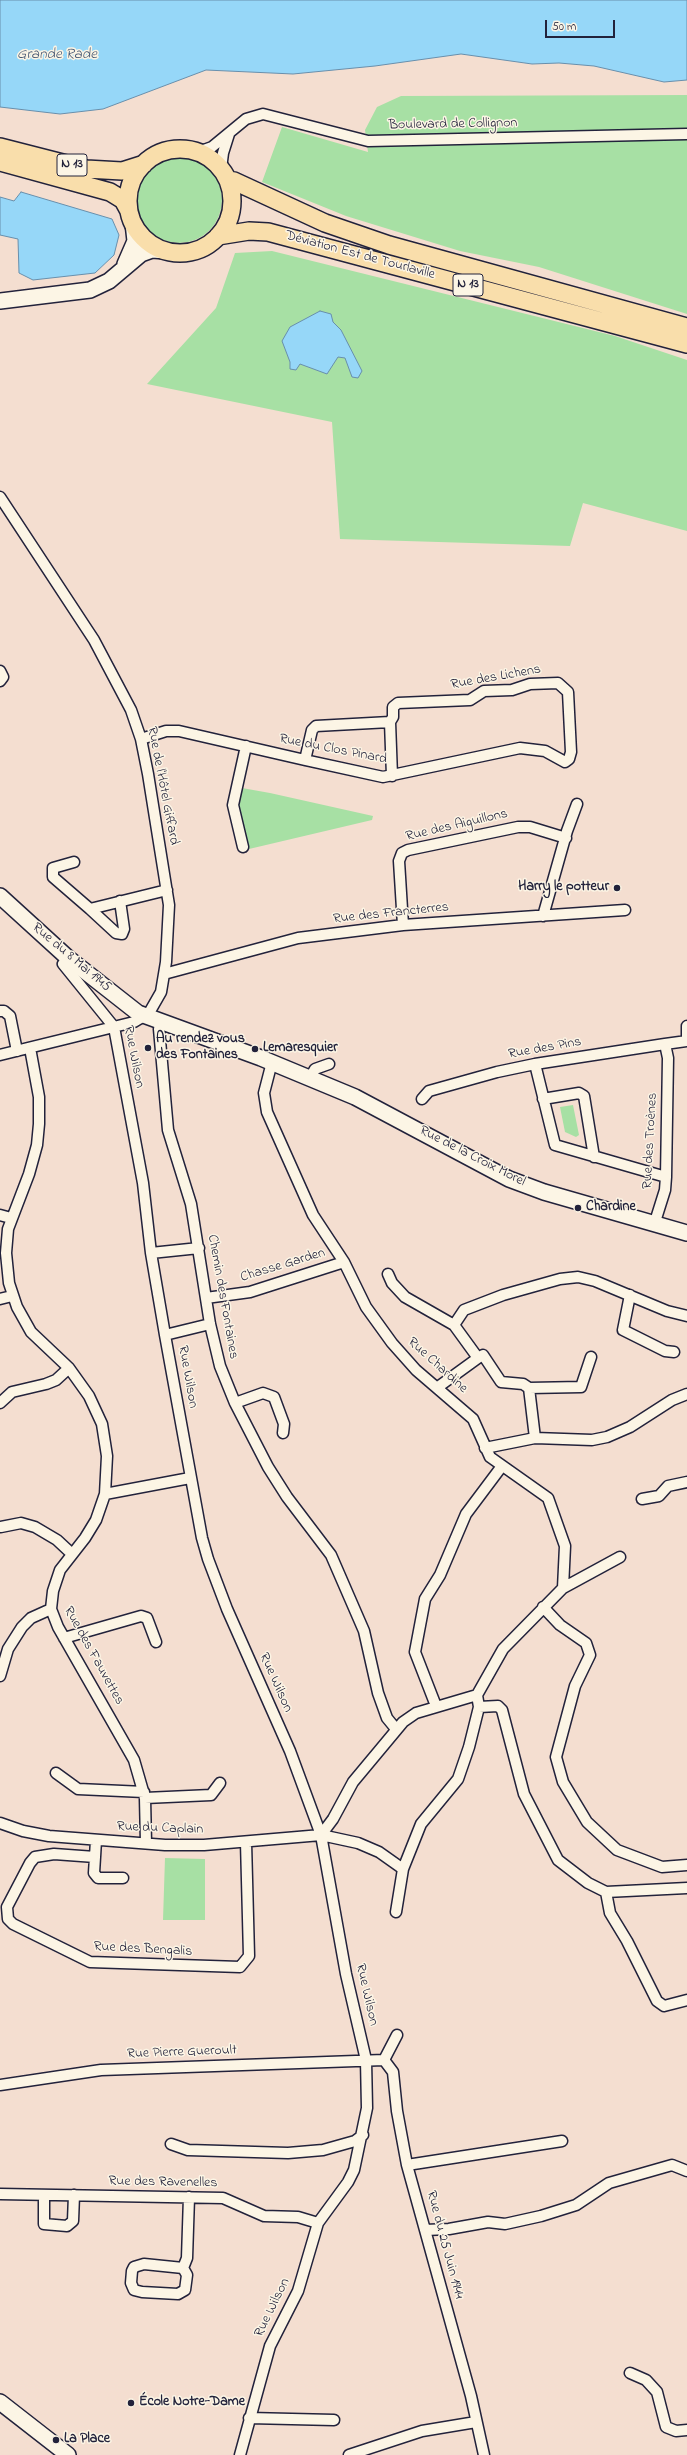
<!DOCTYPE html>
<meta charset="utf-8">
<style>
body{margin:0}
#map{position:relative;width:687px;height:2455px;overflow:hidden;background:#f4ded0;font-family:"Indie Flower",sans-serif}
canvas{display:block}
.scale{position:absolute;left:545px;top:20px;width:70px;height:18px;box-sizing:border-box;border:2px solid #22223b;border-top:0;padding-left:5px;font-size:12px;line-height:14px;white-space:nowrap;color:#22223b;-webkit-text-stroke:3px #fcf5e5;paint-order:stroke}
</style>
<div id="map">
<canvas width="687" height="2455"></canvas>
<div class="scale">50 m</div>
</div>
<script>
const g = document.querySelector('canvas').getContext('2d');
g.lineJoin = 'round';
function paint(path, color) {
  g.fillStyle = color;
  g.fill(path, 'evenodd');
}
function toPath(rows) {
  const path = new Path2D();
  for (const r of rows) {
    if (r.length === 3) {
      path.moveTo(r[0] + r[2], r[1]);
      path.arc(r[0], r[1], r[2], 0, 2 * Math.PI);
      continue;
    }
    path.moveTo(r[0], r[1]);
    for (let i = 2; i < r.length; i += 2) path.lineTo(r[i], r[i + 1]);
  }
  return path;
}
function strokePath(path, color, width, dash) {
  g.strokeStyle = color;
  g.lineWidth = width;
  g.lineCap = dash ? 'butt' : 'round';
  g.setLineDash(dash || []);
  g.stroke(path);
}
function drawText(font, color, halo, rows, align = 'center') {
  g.font = font + ' "Indie Flower",sans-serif';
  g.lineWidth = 3;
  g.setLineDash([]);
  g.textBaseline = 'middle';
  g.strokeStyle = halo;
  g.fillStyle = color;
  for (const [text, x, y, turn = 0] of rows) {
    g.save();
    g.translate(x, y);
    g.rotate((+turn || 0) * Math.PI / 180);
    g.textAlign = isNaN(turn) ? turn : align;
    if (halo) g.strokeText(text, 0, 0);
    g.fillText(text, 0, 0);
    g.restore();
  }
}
paint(toPath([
 [687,95,687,314,539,267,460,251,346,216,262,182,282,127,368,152,365,130,377,107,401,96],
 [179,200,43],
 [272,251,615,336,687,360,687,531,583,503,570,546,340,539,332,422,147,384,216,308,235,253],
 [242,788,270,793,373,816,372,820,249,849,238,804],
 [573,1105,579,1135,576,1137,565,1132,560,1107],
 [165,1858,205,1859,205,1920,163,1920]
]), '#a7e0a4');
const water = toPath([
 [0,0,687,0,687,80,664,82,594,66,559,63,532,64,461,54,375,66,293,74,206,70,103,109,60,114,0,107,0,0],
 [21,192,112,219,119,235,114,255,95,273,33,280,19,273,18,239,0,235,0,197,14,201,21,192],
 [320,311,331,314,333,322,341,330,362,371,358,378,352,377,345,358,338,357,327,374,300,364,296,370,290,369,290,362,282,341,290,327,320,311]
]);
paint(water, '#96d7f8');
strokePath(water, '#688fac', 1);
const minor = toPath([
 [198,152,212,147,246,119,263,114,368,141,687,134],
 [221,169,223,153,229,134],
 [0,497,94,640,131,710,141,739,148,774,169,905,166,962,161,992,149,1013,134,1022,0,1055],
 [0,671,3,677,0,681],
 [390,722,392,776],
 [141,739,166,731,179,731,305,760,383,777,520,748,545,751,565,762,569,759,571,752,568,692,558,683,530,684,512,690,484,691,470,700,398,703,393,707,393,717,390,722,316,726,312,730,305,760],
 [243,847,233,805,246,746],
 [74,862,53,868,53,877,90,909,167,890],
 [90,909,116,933,122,934,124,929,120,901],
 [543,916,567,831,577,804],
 [403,925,399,861,402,853,408,850,518,827,530,827,566,838],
 [68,958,63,964,114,1027,143,1183,151,1253,165,1335,202,1538,208,1559,227,1609,290,1751,321,1835,346,1974,366,2060,367,2108,354,2170,348,2182,318,2223,298,2291,270,2346,240,2455],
 [164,974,298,938,403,925,625,910],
 [0,1011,4,1011,10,1016,17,1051],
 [163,1021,159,1029,168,1130,191,1204,210,1324,220,1366,235,1403,268,1467,287,1497,331,1555,364,1631,378,1693,387,1718,396,1729],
 [665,1044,687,1041,687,1026],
 [30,1048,39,1097,39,1124,37,1145,29,1174,8,1229,6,1253,9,1283,17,1307,31,1332,69,1368,89,1396,102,1424,107,1456,105,1494,96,1520,85,1538,60,1570,53,1591,51,1609,58,1627,134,1760,145,1798,146,1843],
 [272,1062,264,1093,267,1112,313,1215,344,1262,366,1307,392,1343,416,1370,473,1419,490,1457,548,1498,565,1546,563,1588],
 [535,1064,555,1145,666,1177],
 [310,1078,315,1069,329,1064],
 [422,1099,429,1091,497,1072,535,1064,665,1044,668,1058,666,1177,665,1190,654,1225],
 [543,1099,579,1093,584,1096,594,1157],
 [0,1215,11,1218],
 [151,1253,199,1248],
 [388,1274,392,1283,405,1297,454,1325],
 [630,1295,623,1330,665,1351,674,1352],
 [206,1298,250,1292,344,1262],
 [0,1299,12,1296],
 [165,1335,210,1324],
 [438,1387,478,1358],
 [529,1388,581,1387,591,1357],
 [0,1403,12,1392,46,1384,56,1380,69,1368],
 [235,1403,263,1393,274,1397,284,1424,283,1433],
 [535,1438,529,1388,523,1384,501,1382,483,1355,478,1358,454,1325,464,1310,503,1295,560,1279,578,1277,595,1281,667,1311,687,1316],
 [485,1448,535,1438,592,1440,607,1437,630,1427,672,1400,687,1394],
 [105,1494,190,1478],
 [642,1499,659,1496,668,1486,687,1482],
 [1,1527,21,1523,35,1527,57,1540,72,1554],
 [543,1607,560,1625,586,1643,590,1655,575,1686,556,1757,563,1782,587,1822,617,1850,662,1867,687,1865],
 [64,1638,141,1616,147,1618,156,1642],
 [0,1676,8,1649,22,1627,31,1618,51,1609],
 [477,1695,479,1707,498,1706,502,1710,524,1794,558,1860,588,1883,606,1892,687,1888],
 [436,1706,415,1652,425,1599,440,1575,466,1514,502,1466],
 [56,1773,78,1789,144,1792],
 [145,1798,211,1795,220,1783],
 [0,1823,23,1831,49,1836,165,1845,204,1845,321,1835,358,1843,379,1852,403,1869],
 [321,1835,333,1819,353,1782,403,1722,416,1713,477,1695,503,1649,563,1588,620,1557],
 [96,1840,95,1857,54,1854,35,1857,30,1863,7,1907,8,1919,13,1924,90,1962,240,1967,249,1956,246,1842],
 [95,1857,94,1873,98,1878,123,1878],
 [606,1892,610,1913,627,1941,657,2001,664,2006,687,2000],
 [396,1912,403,1869,421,1824,458,1779,469,1747,479,1707],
 [384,2060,397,2035],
 [0,2085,101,2070,384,2060,393,2072,397,2111,407,2165,471,2396,484,2455],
 [171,2144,188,2150,288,2153,323,2150,355,2141,363,2135],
 [407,2165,562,2141],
 [0,2194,223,2198,264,2216,298,2217,318,2223],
 [44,2195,44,2224,67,2226,73,2221,74,2195],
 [425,2230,449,2229,488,2222,505,2224,541,2216,576,2205,609,2183,672,2165,687,2171],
 [144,2264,183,2268,187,2275,185,2290,178,2294,142,2292,134,2290,131,2283,132,2271,134,2267,144,2264],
 [183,2268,187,2258,189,2197],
 [630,2373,646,2380,657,2392,666,2427,676,2431,687,2430],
 [249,2418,334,2420],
 [349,2455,422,2431,476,2422]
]);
const secondary = toPath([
 [125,264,135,241,133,223],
 [0,301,90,290,109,281,141,254,152,250,166,251],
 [0,896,68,958,138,1013,261,1058,355,1097,509,1179,544,1192,687,1233],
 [0,2402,68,2455]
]);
const trunk = toPath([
 [0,147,86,169,122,171,144,164],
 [180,201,52],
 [0,162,110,192,123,200,129,211],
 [228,180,234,181,325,223,389,245,687,327],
 [218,236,249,231,268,232,687,344]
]);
strokePath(minor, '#22223b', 13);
strokePath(secondary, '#22223b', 18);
strokePath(trunk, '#22223b', 20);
strokePath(minor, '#fcf5e5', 10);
strokePath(secondary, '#fcf5e5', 15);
strokePath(trunk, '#f9deab', 17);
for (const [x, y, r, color] of [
 [617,888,4,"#22223b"],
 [148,1048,4,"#22223b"],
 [255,1049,4,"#22223b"],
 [578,1208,4,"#22223b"],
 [131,2403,4,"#22223b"],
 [56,2440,4,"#22223b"]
]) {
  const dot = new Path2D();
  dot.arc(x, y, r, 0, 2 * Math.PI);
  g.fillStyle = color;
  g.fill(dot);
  strokePath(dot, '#fcf5e5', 1.5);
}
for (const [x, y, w] of [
 [72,165,30],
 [468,285,30]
]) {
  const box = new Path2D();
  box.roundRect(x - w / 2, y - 11, w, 22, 3);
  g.fillStyle = '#fcf5e5';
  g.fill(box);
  strokePath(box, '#22223b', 1);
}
drawText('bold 13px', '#22223b', null, [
 ["N 13",72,165],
 ["N 13",468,285]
]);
drawText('14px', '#22223b', '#fcf5e5', [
 ["Boulevard de Collignon",453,125,-1],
 ["Déviation Est de Tourlaville",360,256,15],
 ["Rue des Lichens",496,678,-10],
 ["Rue du Clos Pinard",333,750,11],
 ["Rue de l'Hôtel Giffard",162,786,79],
 ["Rue des Aiguillons",457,826,-13],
 ["Rue des Francterres",391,914,-6],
 ["Rue du 8 Mai 1945",71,958,40],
 ["Rue des Pins",545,1049,-10],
 ["Rue Wilson",133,1057,79],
 ["Rue des Troènes",651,1141,-87],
 ["Rue de la Croix Morel",472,1157,27],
 ["Chasse Garden",283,1266,-17],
 ["Chemin des Fontaines",222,1297,80],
 ["Rue Chardine",437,1366,42],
 ["Rue Wilson",187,1377,80],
 ["Rue des Fauvettes",93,1656,61],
 ["Rue Wilson",275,1683,66],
 ["Rue du Caplain",160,1829,2],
 ["Rue des Bengalis",143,1950,3],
 ["Rue Wilson",366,1995,77],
 ["Rue Pierre Gueroult",182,2053,-2],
 ["Rue des Ravenelles",163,2183,1],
 ["Rue du 25 Juin 1944",444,2245,75],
 ["Rue Wilson",273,2308,-64]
]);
drawText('bold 14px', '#22223b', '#fcf5e5', [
 ["Harry le potteur",609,888,"right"],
 ["Au rendez vous",156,1040],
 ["des Fontaines",156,1056],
 ["Lemaresquier",263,1049],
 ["Chardine",586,1208],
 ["École Notre-Dame",139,2403],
 ["La Place",64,2440]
], 'left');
drawText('italic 15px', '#455874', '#fcf5e5', [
 ["Grande Rade",57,56]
]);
</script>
